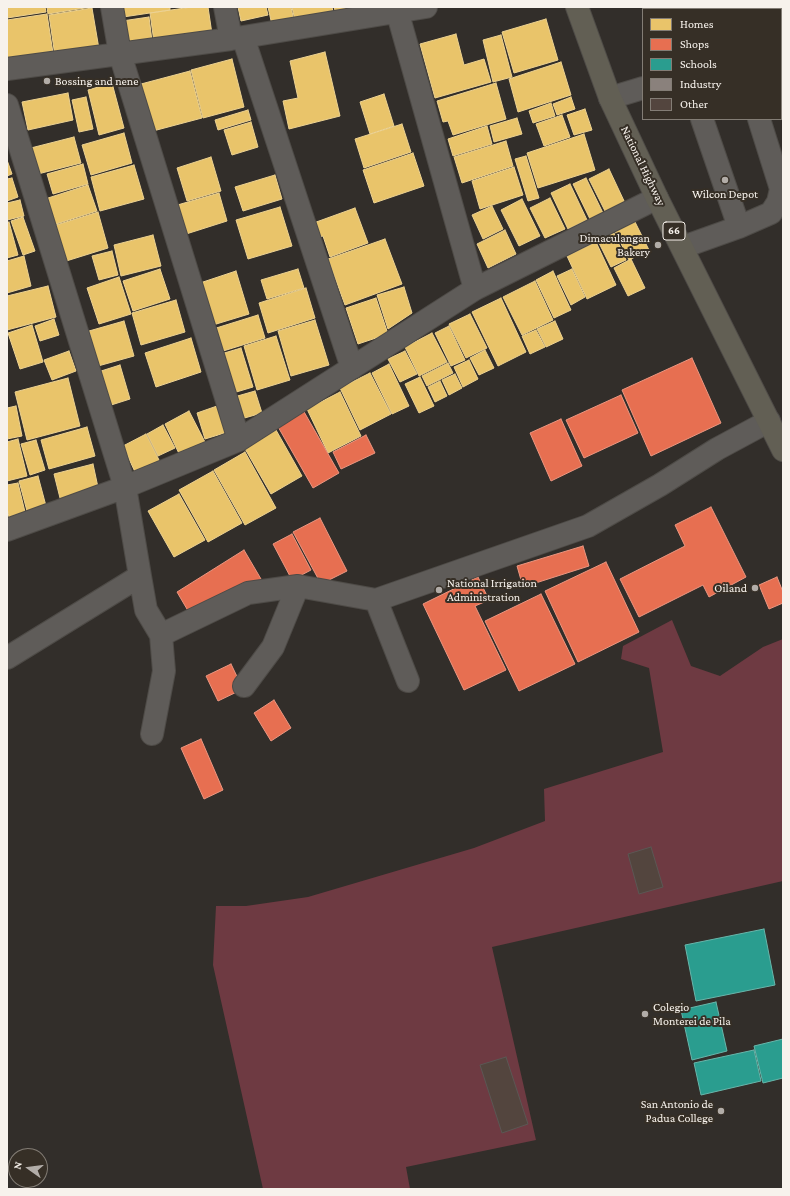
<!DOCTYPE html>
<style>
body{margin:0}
#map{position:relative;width:790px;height:1196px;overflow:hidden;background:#322e2a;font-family:"Crimson Pro",serif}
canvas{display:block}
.frame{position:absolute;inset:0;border:8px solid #f7f2ec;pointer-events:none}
.legend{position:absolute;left:642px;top:8px;width:140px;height:112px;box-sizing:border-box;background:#362f26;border:1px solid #837d75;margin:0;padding:5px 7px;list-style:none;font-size:12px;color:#f7f2ec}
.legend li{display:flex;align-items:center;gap:8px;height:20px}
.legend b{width:20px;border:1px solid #837d75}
.north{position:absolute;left:8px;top:1148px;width:40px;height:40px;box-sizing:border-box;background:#362f26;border:1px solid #837d75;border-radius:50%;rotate:284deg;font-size:11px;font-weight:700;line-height:16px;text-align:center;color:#f7f2ec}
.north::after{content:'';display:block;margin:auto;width:14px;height:18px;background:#b2ada8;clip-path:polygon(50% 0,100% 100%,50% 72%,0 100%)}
</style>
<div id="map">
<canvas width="790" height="1196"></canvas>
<div class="frame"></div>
<ul class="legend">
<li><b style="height:11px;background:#e9c46a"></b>Homes</li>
<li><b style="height:11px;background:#e76f51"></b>Shops</li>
<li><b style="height:11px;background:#2a9d8f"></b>Schools</li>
<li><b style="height:11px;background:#8a817c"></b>Industry</li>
<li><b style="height:11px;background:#53453e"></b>Other</li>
</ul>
<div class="north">N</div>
</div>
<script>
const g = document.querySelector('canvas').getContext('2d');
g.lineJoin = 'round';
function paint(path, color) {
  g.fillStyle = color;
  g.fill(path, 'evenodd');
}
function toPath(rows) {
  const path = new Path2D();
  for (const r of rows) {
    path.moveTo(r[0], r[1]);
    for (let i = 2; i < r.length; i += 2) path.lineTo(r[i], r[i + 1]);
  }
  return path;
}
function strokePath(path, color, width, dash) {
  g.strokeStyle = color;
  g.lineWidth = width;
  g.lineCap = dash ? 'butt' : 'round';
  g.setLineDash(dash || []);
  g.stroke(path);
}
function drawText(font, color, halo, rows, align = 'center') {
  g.font = font + ' "Crimson Pro",serif';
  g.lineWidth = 4;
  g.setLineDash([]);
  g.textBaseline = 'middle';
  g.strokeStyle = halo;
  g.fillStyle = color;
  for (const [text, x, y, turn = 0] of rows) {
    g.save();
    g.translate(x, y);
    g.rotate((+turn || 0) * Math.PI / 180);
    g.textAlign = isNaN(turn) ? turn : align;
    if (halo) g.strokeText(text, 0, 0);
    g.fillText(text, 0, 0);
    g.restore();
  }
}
paint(toPath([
 [672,620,691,666,720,676,763,647,783,639,783,881,492,947,536,1140,406,1167,410,1189,263,1189,213,965,216,906,246,906,308,897,474,848,545,821,544,789,663,752,649,668,621,659,623,646]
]), '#6e3a42');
const homes = toPath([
 [7,7,45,7,46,12,7,18,7,7],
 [47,7,91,7,48,14,47,7],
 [122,7,170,7,170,10,123,17,122,7],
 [192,7,208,7,212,34,154,42,150,13,192,7],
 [238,7,266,7,268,15,241,21,238,7],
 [268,7,291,7,294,21,272,25,268,7],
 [292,7,332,7,334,17,296,25,292,7],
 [334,7,369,7,336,14,334,7],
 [92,8,99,49,55,56,49,15,92,8],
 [47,14,53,53,7,61,7,20,47,14],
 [149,17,152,41,125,45,122,21,149,17],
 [546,19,558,60,514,73,502,32,546,19],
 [456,34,464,65,484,59,491,82,435,98,420,44,456,34],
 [501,35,512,77,493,82,483,40,501,35],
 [325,52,340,116,289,129,283,101,298,98,290,61,325,52],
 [232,59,244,107,203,118,191,70,232,59],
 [561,62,571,95,518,112,509,79,561,62],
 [190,71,202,118,153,131,141,84,190,71],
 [112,83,124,128,99,135,88,90,112,83],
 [496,83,506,119,453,135,448,121,443,122,437,101,496,83],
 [68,93,73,120,28,130,22,102,68,93],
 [384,94,394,126,370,134,360,102,384,94],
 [86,97,93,129,79,132,72,100,86,97],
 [571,97,575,109,557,115,553,104,571,97],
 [551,103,555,116,533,123,529,111,551,103],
 [585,109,592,130,574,135,567,115,585,109],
 [248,110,251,120,218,130,215,120,248,110],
 [562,115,570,137,544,146,536,124,562,115],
 [517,118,522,134,494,142,490,126,517,118],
 [251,122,258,147,232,155,224,130,251,122],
 [402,124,411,152,364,168,355,139,402,124],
 [487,126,492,144,453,156,448,139,487,126],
 [124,133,132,163,91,175,82,145,124,133],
 [584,134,595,170,538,188,527,153,584,134],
 [74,137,81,163,30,176,23,150,74,137],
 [506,141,513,166,462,183,454,157,506,141],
 [413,153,424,186,374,203,363,170,413,153],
 [526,156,539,198,528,201,515,159,526,156],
 [211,157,221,191,187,201,177,168,211,157],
 [7,160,12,174,7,176,7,160],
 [83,164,88,184,53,194,47,174,83,164],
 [134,165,144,199,100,211,91,177,134,165],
 [514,167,523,195,480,209,472,181,514,167],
 [609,169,625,203,606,213,589,179,609,169],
 [275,175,282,199,243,211,235,187,275,175],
 [12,178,18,197,7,201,7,179,12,178],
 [586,178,603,213,590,219,573,184,586,178],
 [570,184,587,220,568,229,551,193,570,184],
 [88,185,97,211,50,226,42,200,88,185],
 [219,193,227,221,183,235,174,206,219,193],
 [550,198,565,229,545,238,530,208,550,198],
 [522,199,540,236,519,246,501,210,522,199],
 [20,200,24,216,7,220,7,203,20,200],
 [492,206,503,229,483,239,472,215,492,206],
 [280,207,292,246,248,259,236,220,280,207],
 [355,208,368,243,330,257,323,236,313,239,308,225,355,208],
 [98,212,108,248,63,262,53,226,98,212],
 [23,217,35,251,23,255,11,221,23,217],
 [9,222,18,255,7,258,7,223,9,222],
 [635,222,649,250,629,260,615,231,635,222],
 [505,230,516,254,488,268,477,244,505,230],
 [614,233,626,260,611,267,598,241,614,233],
 [153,235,161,266,121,276,114,245,153,235],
 [385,239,402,284,345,305,328,259,385,239],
 [596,242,616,285,587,299,567,256,596,242],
 [112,251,118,275,99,280,92,256,112,251],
 [24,256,31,286,7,293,7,261,24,256],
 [631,259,645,288,628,296,614,268,631,259],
 [160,269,170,299,133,311,123,281,160,269],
 [298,269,304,288,267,299,261,280,298,269],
 [572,269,585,297,571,305,557,276,572,269],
 [236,271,249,314,213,325,200,283,236,271],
 [553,271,571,310,554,318,536,280,553,271],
 [119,277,131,314,99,324,87,288,119,277],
 [535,281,553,320,522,335,503,297,535,281],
 [48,286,56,317,7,330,7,296,48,286],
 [404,287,412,313,388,329,377,295,404,287],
 [306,288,315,318,268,333,259,303,306,288],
 [376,298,388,334,358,344,346,308,376,298],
 [501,298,526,352,498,366,472,312,501,298],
 [176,300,185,332,141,345,132,313,176,300],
 [470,314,487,348,466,358,449,324,470,314],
 [258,315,265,338,220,352,213,329,258,315],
 [54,319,59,335,40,341,35,326,54,319],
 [315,320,329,365,291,376,278,331,315,320],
 [124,321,134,356,98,366,89,331,124,321],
 [555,321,563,339,546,347,537,329,555,321],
 [32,325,43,362,20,369,8,333,32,325],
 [449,326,465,360,451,366,435,333,449,326],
 [536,330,545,347,530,354,522,336,536,330],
 [432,333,447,362,419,376,405,347,432,333],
 [276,336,290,380,257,390,244,346,276,336],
 [191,338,201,372,156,387,145,353,191,338],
 [241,348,253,387,233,393,221,354,241,348],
 [485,350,494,368,479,375,470,358,485,350],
 [69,351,76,371,52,380,44,360,69,351],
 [405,351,417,374,400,382,388,359,405,351],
 [469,360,478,379,463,387,454,367,469,360],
 [448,363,453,373,427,386,422,376,448,363],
 [389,364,409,406,392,414,372,373,389,364],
 [120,365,130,399,108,406,98,372,120,365],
 [370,373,391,414,360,430,340,388,370,373],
 [455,374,462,388,449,395,442,380,455,374],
 [420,377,434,406,419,413,405,384,420,377],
 [68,378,80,426,27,440,15,392,68,378],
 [440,381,447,396,435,402,428,387,440,381],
 [255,391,262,413,241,419,234,397,255,391],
 [340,392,361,436,328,453,307,409,340,392],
 [220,405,228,432,205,439,197,413,220,405],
 [16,406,22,436,7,439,7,408,16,406],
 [189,411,206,444,183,462,165,424,189,411],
 [163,425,175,448,158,456,147,434,163,425],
 [87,427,95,456,49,469,41,440,87,427],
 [276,430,302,476,271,494,244,447,276,430],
 [146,434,160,462,136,474,123,446,146,434],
 [18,439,27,476,7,481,7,442,18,439],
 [36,440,45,470,30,475,21,444,36,440],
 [245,452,276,508,245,525,214,470,245,452],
 [93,464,99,492,61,502,54,474,93,464],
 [213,471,242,523,208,542,179,490,213,471],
 [38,476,46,506,27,511,19,481,38,476],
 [18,483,25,512,9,517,7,508,7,485,18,483],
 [179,494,205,540,174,557,148,511,179,494]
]);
paint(homes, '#e9c46a');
strokePath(homes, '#edd291', 1);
const shops = toPath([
 [692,358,721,423,651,456,622,390,692,358],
 [621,395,638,433,584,458,566,420,621,395],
 [303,410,339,473,313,488,277,425,303,410],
 [561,419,582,466,551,481,530,433,561,419],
 [366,435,375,453,341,469,333,452,366,435],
 [711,507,746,577,709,597,703,585,639,617,620,579,685,546,675,525,711,507],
 [320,518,347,571,321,584,293,532,320,518],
 [292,534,311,570,292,580,273,544,292,534],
 [583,546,589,566,523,587,517,566,583,546],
 [244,550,261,579,194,621,177,592,244,550],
 [606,562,639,632,578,662,545,591,606,562],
 [478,577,489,600,475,606,506,670,464,690,423,604,478,577],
 [777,577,783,592,783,603,769,609,759,585,777,577],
 [541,594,575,664,519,691,485,621,541,594],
 [231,664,243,689,218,701,206,676,231,664],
 [274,700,291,728,271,741,254,713,274,700],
 [201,739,223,790,204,799,181,748,201,739]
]);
paint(shops, '#e76f51');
strokePath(shops, '#ec9680', 1);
const schools = toPath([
 [764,929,775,985,696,1001,685,945,764,929],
 [716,1002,727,1051,692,1060,681,1010,716,1002],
 [783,1039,783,1078,763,1083,754,1046,783,1039],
 [754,1050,761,1081,701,1095,694,1063,754,1050]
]);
paint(schools, '#2a9d8f');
strokePath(schools, '#68b6ab', 1);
const industry = toPath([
 [781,31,783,31,783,101,781,96,781,31]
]);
paint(industry, '#8a817c');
strokePath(industry, '#aba39e', 1);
const building = toPath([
 [651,847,663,887,639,894,628,854,651,847],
 [506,1057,528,1124,502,1133,480,1065,506,1057]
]);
paint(building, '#53453e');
strokePath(building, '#5b5754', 1);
const minor = toPath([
 [112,7,120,54,239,440],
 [225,7,231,39],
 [396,7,475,289],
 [243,37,352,368],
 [7,69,231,39,426,7],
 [610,98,643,88],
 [7,105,125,487,140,576,7,658],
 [702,119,739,227],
 [683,247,739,227,771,213,778,202,781,189,759,119],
 [7,530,125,487,239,440,475,289,657,198],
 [140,576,146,610,161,635,164,671,152,734],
 [376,600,408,681],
 [161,635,248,593,298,586,376,600,588,526,660,485,717,449,769,421],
 [244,686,273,647,298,586]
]);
const major = toPath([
 [577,7,610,98,657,198,783,450]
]);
strokePath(minor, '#4e4b47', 24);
strokePath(major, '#4e4b47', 24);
strokePath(minor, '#5f5c59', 22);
strokePath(major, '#625f54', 22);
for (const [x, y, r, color] of [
 [47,81,4,"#b2ada8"],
 [725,180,4,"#b2ada8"],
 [658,245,4,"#b2ada8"],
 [755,588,4,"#b2ada8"],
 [439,590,4,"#b2ada8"],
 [645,1014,4,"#b2ada8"],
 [721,1111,4,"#b2ada8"]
]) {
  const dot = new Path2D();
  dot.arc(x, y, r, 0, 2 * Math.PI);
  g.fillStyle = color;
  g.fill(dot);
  strokePath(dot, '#362f26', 1.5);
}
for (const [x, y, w] of [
 [674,231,22]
]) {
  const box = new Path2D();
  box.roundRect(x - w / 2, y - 9, w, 18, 3);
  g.fillStyle = '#362f26';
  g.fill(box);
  strokePath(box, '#f7f2ec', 1);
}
drawText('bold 11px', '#f7f2ec', null, [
 ["66",674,231]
]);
drawText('12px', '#f7f2ec', '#362f26', [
 ["Bossing and nene",55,81],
 ["Wilcon Depot",725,194,"center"],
 ["Dimaculangan",650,238,"right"],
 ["Bakery",650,252,"right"],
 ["National Irrigation",447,583],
 ["Administration",447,597],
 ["Oiland",747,588,"right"],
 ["Colegio",653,1007],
 ["Monterei de Pila",653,1021],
 ["San Antonio de",713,1104,"right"],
 ["Padua College",713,1118,"right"]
], 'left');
drawText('12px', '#f7f2ec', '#362f26', [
 ["National Highway",643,166,64]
]);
</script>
